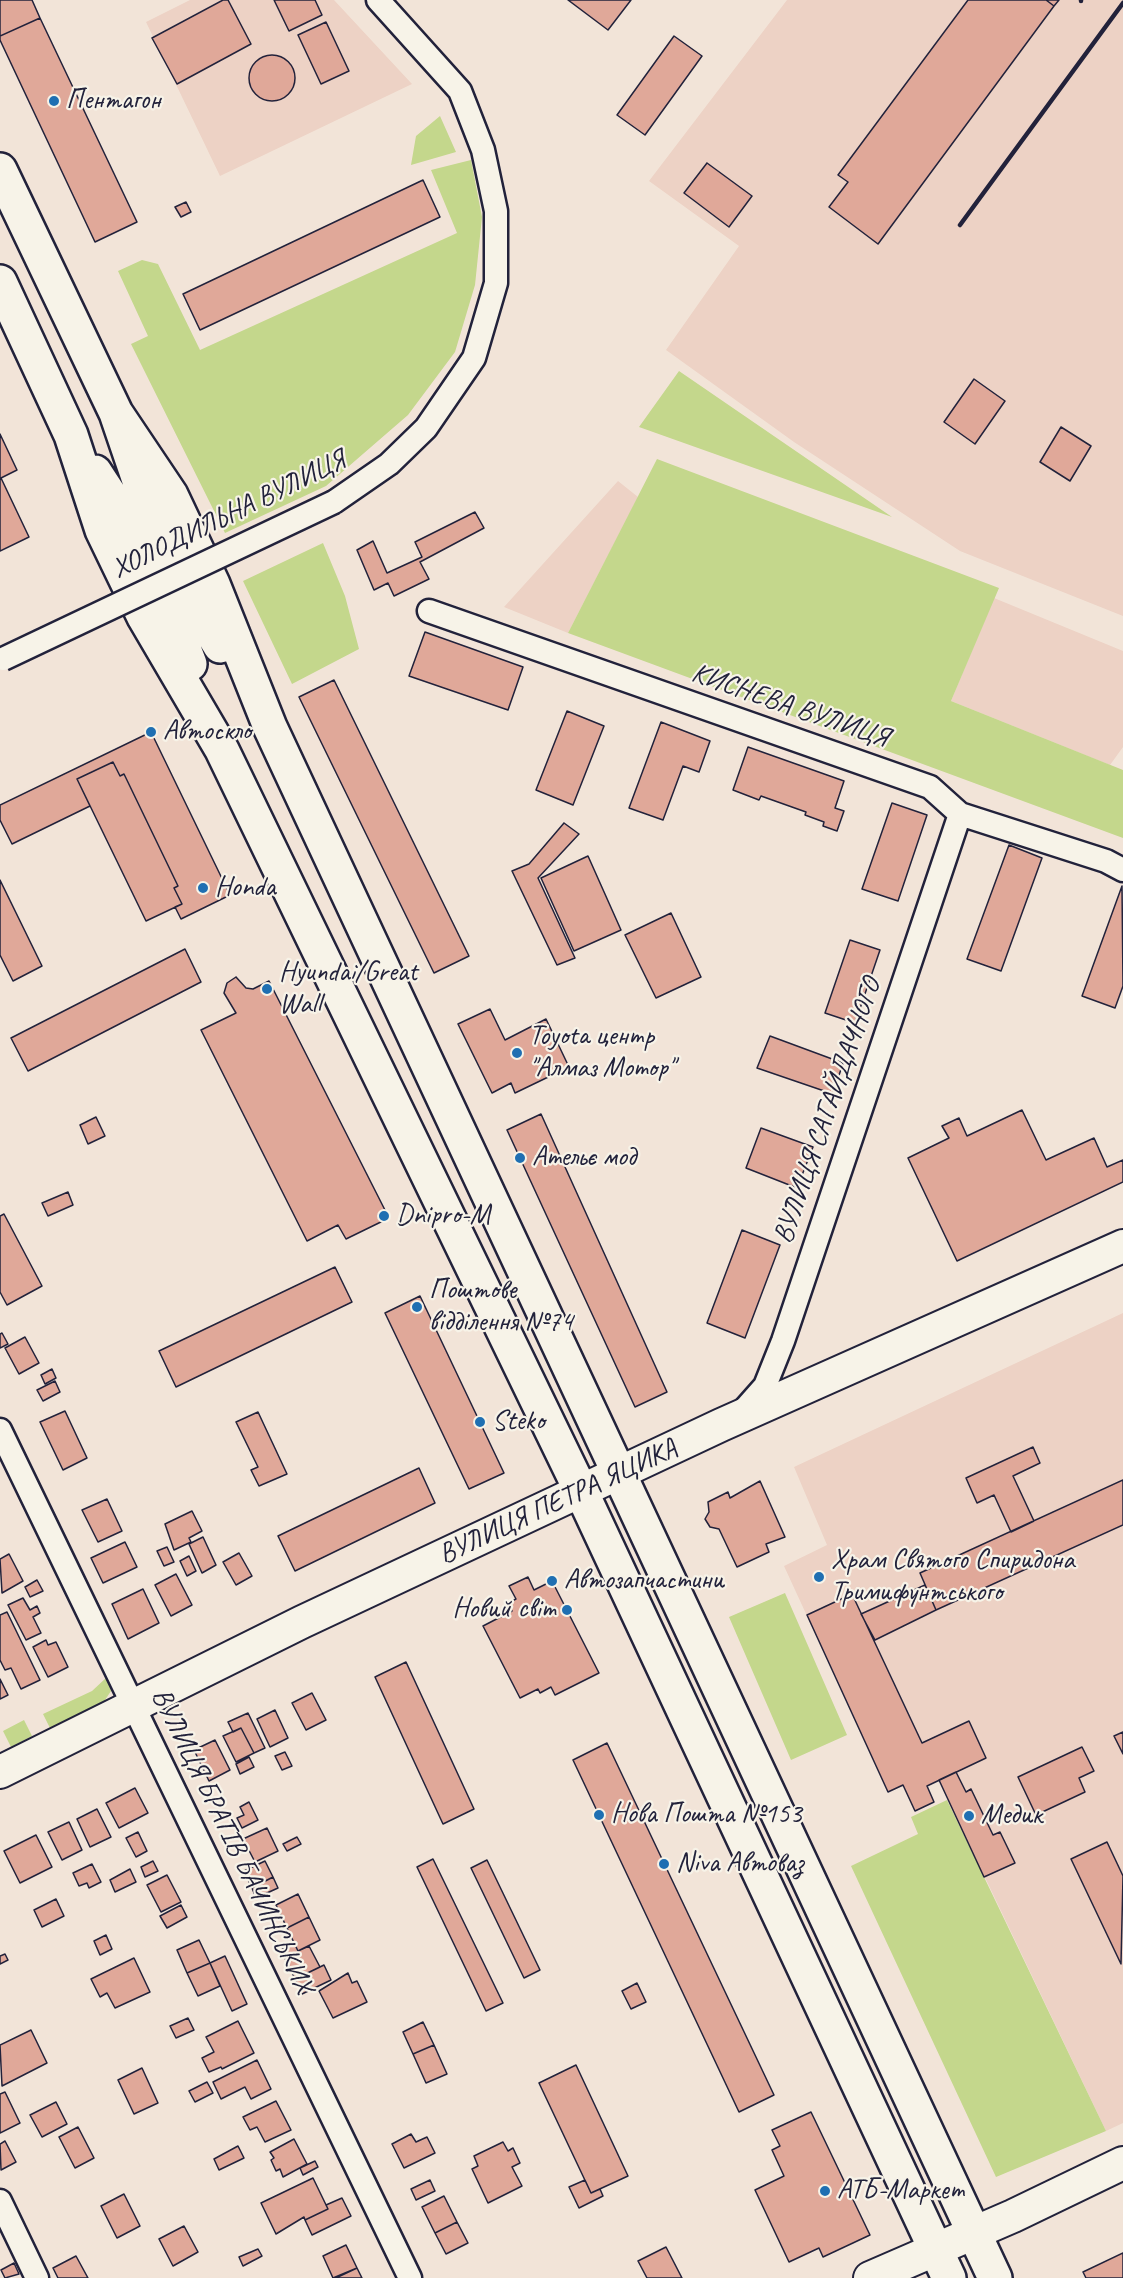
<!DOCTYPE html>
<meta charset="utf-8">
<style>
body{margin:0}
canvas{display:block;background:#f2e4d8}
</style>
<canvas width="1123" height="2278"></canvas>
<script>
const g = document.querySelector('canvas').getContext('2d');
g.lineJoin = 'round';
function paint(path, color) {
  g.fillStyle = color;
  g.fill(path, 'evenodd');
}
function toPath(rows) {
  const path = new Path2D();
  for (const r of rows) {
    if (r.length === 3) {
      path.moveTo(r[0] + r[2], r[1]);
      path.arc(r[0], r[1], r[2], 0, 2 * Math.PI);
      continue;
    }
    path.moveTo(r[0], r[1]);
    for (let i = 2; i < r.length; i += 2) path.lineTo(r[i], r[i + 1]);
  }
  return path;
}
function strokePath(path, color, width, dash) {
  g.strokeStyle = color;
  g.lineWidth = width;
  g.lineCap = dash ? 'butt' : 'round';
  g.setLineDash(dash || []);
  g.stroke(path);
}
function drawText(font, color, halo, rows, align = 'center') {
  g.font = font + ' Caveat,sans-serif';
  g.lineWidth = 4.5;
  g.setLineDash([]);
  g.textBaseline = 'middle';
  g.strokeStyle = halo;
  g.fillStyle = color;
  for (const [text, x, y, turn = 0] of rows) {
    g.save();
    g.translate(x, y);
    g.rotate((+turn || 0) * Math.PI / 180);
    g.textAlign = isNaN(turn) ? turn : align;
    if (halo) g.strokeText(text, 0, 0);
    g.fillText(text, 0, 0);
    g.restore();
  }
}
paint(toPath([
 [190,0,334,0,412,84,220,176,146,22],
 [787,0,1123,0,1123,616,960,551,794,442,666,350,739,246,649,181],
 [618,481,638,497,568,633,504,607],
 [994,598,1123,651,1123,747,1110,765,951,701],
 [1123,1313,1123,2123,1106,2131,939,1781,927,1786,934,1802,915,1811,903,1786,888,1792,784,1566,827,1545,794,1467]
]), '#edd2c5');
paint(toPath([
 [440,116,456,152,411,165,416,136],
 [471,160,482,217,475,285,455,352,408,415,326,486,225,533,131,344,148,336,118,271,142,260,158,264,200,350,457,233,431,170],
 [679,371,892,517,639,427],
 [657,459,999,588,951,701,1123,770,1123,838,568,633],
 [323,543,345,596,359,649,292,684,243,581],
 [785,1593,847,1735,791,1760,729,1617],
 [107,1677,111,1691,103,1703,50,1728,43,1714,92,1691],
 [24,1720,32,1736,11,1747,3,1731],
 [947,1800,1106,2131,996,2177,851,1866,918,1834,911,1817]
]), '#c4d78c');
const building = toPath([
 [0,0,32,0,40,18,0,36,0,0],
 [223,0,228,0,251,44,177,84,152,38,223,0],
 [274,0,315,0,322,15,289,31,274,0],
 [568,0,631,0,608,30,568,0],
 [968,0,1046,0,1054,6,878,244,829,207,848,182,838,175,968,0],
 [1046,0,1059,0,1054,6,1046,0],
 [40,18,137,222,95,242,0,40,0,36,40,18],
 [326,22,349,71,321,84,298,35,326,22],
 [674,36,702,56,645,135,617,115,674,36],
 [272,78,23],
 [707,163,752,196,729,227,684,193,707,163],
 [423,180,440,217,200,330,183,294,423,180],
 [186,202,191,212,181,217,175,207,186,202],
 [974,379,1005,401,975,444,944,422,974,379],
 [1061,427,1091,446,1070,481,1040,462,1061,427],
 [0,434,17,470,1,478,29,537,0,551,0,434],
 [475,512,484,528,420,562,429,579,394,596,388,583,374,590,357,550,373,541,387,573,422,557,415,542,475,512],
 [425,632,523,667,508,710,409,676,425,632],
 [334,680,469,956,434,973,299,697,334,680],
 [567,711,604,726,573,805,536,790,567,711],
 [661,722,710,741,699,772,683,766,663,820,629,808,661,722],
 [151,732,230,895,181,919,175,907,182,904,174,888,178,886,124,774,120,776,113,762,77,779,90,806,12,844,0,820,0,805,151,732],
 [748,747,844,781,835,808,844,811,837,831,823,826,824,822,805,815,806,812,761,796,759,800,733,790,748,747],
 [113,762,120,776,124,774,178,886,174,888,182,904,146,921,77,779,113,762],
 [892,803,927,815,898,901,862,889,892,803],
 [564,823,579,834,538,878,575,958,557,965,512,871,529,864,564,823],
 [1009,845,1042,858,1001,971,967,959,1009,845],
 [588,856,621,930,574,951,541,878,588,856],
 [0,880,42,966,13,981,0,955,0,880],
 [1122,886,1123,986,1115,1008,1082,996,1122,886],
 [671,913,701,977,656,998,625,935,671,913],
 [850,940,880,950,855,1023,825,1013,850,940],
 [185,949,201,982,28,1071,11,1038,185,949],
 [236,977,246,988,253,989,269,981,389,1218,346,1239,338,1225,307,1241,201,1030,236,1013,224,993,227,983,236,977],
 [490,1009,505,1040,546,1019,569,1067,515,1093,511,1083,492,1093,458,1024,490,1009],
 [770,1036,843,1063,833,1094,757,1068,770,1036],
 [1022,1110,1046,1160,1094,1138,1107,1167,1123,1160,1123,1182,957,1261,908,1158,949,1138,942,1126,959,1118,967,1136,1022,1110],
 [541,1114,667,1392,635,1407,507,1130,541,1114],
 [96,1117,105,1136,88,1144,80,1125,96,1117],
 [761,1128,813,1147,797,1188,746,1168,761,1128],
 [68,1192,73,1205,48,1216,42,1203,68,1192],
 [4,1214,42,1286,7,1305,0,1292,0,1216,4,1214],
 [742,1230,780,1245,745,1338,707,1323,742,1230],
 [335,1267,352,1302,176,1387,159,1351,335,1267],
 [420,1296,504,1473,469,1489,385,1313,420,1296],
 [2,1333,8,1344,0,1348,0,1334,2,1333],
 [25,1337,39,1363,19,1374,5,1348,25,1337],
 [52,1369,56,1378,45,1384,41,1375,52,1369],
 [55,1381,60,1392,43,1401,37,1390,55,1381],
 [65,1411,87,1458,63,1470,40,1422,65,1411],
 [258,1412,287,1474,259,1486,251,1470,258,1467,236,1422,258,1412],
 [1033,1447,1040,1463,1013,1476,1034,1521,1011,1532,994,1495,977,1503,966,1478,1033,1447],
 [419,1468,435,1503,295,1571,278,1536,419,1468],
 [1123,1480,1123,1525,936,1610,920,1573,1123,1480],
 [760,1481,785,1537,766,1544,769,1552,737,1567,719,1529,710,1527,705,1519,709,1512,708,1502,728,1492,730,1498,760,1481],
 [107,1499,122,1531,98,1542,82,1510,107,1499],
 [192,1511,202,1531,189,1538,191,1542,174,1550,165,1524,192,1511],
 [203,1537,216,1565,202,1573,189,1544,203,1537],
 [125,1542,137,1567,103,1583,91,1558,125,1542],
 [167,1547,174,1562,164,1566,157,1551,167,1547],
 [239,1553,252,1576,236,1585,223,1562,239,1553],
 [9,1554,23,1581,2,1593,0,1559,9,1554],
 [189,1556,196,1571,187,1576,180,1561,189,1556],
 [176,1574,192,1605,171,1616,155,1585,176,1574],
 [528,1577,534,1590,552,1581,599,1673,555,1695,551,1687,540,1693,538,1689,520,1698,483,1626,512,1611,508,1603,516,1599,509,1586,528,1577],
 [37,1580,43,1591,30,1597,25,1587,37,1580],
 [925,1585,936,1610,875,1640,861,1614,925,1585],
 [143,1589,159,1623,128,1639,112,1604,143,1589],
 [852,1594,922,1743,969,1721,986,1758,927,1786,934,1802,915,1811,903,1785,888,1792,807,1615,852,1594],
 [23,1598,30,1610,37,1606,40,1613,33,1617,41,1633,26,1640,8,1605,23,1598],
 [7,1612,40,1680,21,1689,11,1668,5,1670,0,1660,0,1615,7,1612],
 [46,1640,48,1645,56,1642,68,1667,48,1677,33,1647,46,1640],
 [406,1662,474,1809,443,1824,375,1677,406,1662],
 [0,1679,8,1695,0,1699,0,1679],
 [312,1693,326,1720,306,1730,292,1703,312,1693],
 [275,1710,288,1738,270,1747,257,1719,275,1710],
 [248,1713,265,1748,254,1753,241,1728,233,1732,228,1722,248,1713],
 [241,1728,254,1753,236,1762,223,1736,241,1728],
 [1123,1732,1123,1754,1114,1736,1123,1732],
 [215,1740,230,1770,209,1781,194,1750,215,1740],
 [607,1743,774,2095,739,2112,573,1760,607,1743],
 [1082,1747,1094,1771,1079,1778,1085,1792,1036,1815,1018,1777,1082,1747],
 [285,1752,292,1766,282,1770,275,1756,285,1752],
 [249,1757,254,1767,240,1774,236,1764,249,1757],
 [956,1772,966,1792,971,1789,993,1835,1000,1832,1015,1863,984,1877,939,1780,956,1772],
 [135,1788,148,1813,119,1828,106,1803,135,1788],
 [249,1802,258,1820,242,1828,237,1818,244,1815,240,1807,249,1802],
 [97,1809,111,1837,90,1847,77,1819,97,1809],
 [69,1822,82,1850,62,1860,48,1832,69,1822],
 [267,1828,278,1851,255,1862,243,1839,267,1828],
 [138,1832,147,1851,136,1857,126,1838,138,1832],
 [36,1835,52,1867,20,1883,4,1851,36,1835],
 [297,1837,301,1844,287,1851,283,1844,297,1837],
 [1107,1842,1123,1876,1121,1964,1071,1859,1107,1842],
 [433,1859,503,2003,486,2011,417,1867,433,1859],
 [487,1860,540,1970,524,1978,471,1868,487,1860],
 [153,1861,158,1871,145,1877,141,1867,153,1861],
 [265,1861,273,1877,252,1888,244,1871,265,1861],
 [92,1864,101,1882,89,1888,87,1883,79,1886,73,1873,92,1864],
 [130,1869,136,1882,115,1892,110,1880,130,1869],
 [167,1875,181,1902,161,1912,147,1885,167,1875],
 [273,1877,278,1888,256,1898,252,1888,273,1877],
 [298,1894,309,1917,287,1928,276,1905,298,1894],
 [56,1899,64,1916,42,1927,34,1910,56,1899],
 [181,1905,187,1917,167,1928,160,1916,181,1905],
 [309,1917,320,1940,298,1951,287,1928,309,1917],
 [106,1935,112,1949,100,1955,94,1941,106,1935],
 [199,1940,210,1963,187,1973,177,1950,199,1940],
 [294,1943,298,1951,309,1946,320,1967,295,1979,281,1950,294,1943],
 [5,1954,8,1960,0,1964,0,1956,5,1954],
 [225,1956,247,2004,232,2011,210,1963,225,1956],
 [134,1958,150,1992,115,2008,107,1993,100,1997,91,1979,134,1958],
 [210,1963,220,1986,198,1996,187,1973,210,1963],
 [324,1965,331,1980,302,1994,295,1979,324,1965],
 [348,1973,352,1983,357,1981,367,2002,333,2018,319,1991,348,1973],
 [637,1983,646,2002,631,2009,622,1991,637,1983],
 [188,2018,194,2030,176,2038,170,2026,188,2018],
 [238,2021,254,2053,222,2069,221,2067,209,2072,202,2058,214,2052,206,2037,238,2021],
 [423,2022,434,2045,413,2054,403,2032,423,2022],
 [31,2030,47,2063,2,2086,0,2045,31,2030],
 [434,2045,447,2074,426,2083,413,2054,434,2045],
 [257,2060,271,2089,251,2099,245,2087,221,2099,213,2082,257,2060],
 [576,2065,628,2176,591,2193,539,2083,576,2065],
 [142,2068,158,2103,134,2114,118,2080,142,2068],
 [207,2082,213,2093,195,2102,189,2091,207,2082],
 [5,2092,20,2123,0,2133,0,2094,5,2092],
 [276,2101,291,2130,265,2142,257,2127,250,2130,243,2117,276,2101],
 [56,2102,67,2124,42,2137,30,2115,56,2102],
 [811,2112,870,2235,823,2257,819,2248,789,2262,755,2190,784,2176,772,2150,780,2146,772,2130,811,2112],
 [78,2127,94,2158,75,2168,59,2137,78,2127],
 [411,2134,416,2142,427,2137,435,2153,404,2168,392,2144,411,2134],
 [294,2139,307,2164,283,2177,280,2169,276,2171,271,2160,274,2158,270,2152,294,2139],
 [5,2141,16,2162,1,2170,0,2144,5,2141],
 [503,2142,508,2151,513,2148,520,2163,512,2167,522,2186,488,2203,472,2169,478,2166,474,2156,503,2142],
 [238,2146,244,2158,219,2170,214,2159,238,2146],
 [315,2161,318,2167,303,2175,300,2168,315,2161],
 [313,2178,328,2209,305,2220,304,2217,276,2234,261,2203,313,2178],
 [430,2180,435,2191,416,2200,411,2189,430,2180],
 [585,2180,591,2193,600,2189,603,2196,579,2208,569,2187,585,2180],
 [124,2194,140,2226,117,2238,101,2206,124,2194],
 [444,2196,457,2222,435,2233,422,2207,444,2196],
 [342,2198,351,2216,312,2235,305,2220,328,2209,326,2205,342,2198],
 [457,2222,468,2243,446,2254,435,2233,457,2222],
 [184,2226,198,2252,173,2266,159,2239,184,2226],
 [346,2245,357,2268,333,2278,323,2256,346,2245],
 [666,2247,682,2278,647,2278,638,2261,666,2247],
 [258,2249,262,2256,243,2266,239,2257,258,2249],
 [1123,2253,1123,2278,1086,2278,1083,2272,1123,2253],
 [76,2256,88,2278,58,2278,53,2268,76,2256],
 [14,2263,19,2274,5,2278,1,2270,14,2263],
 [357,2268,362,2278,336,2278,357,2268]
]);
paint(building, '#e0a899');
strokePath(building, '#22223b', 1.5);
const street = toPath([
 [334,502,389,464,426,428,474,358,496,283,496,211,483,150,460,91,378,0],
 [429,611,930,787,960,814,1106,861,1123,870],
 [742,1412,765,1386,783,1341,960,814],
 [0,1430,410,2278],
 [0,2201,37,2278]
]);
const secondary = toPath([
 [0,1772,302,1622,721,1425,1123,1246],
 [870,2278,1013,2216,1123,2163]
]);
const primary = toPath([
 [0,170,116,413,148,507,189,595,220,646],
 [0,282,71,435,102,530,144,617,222,750,313,938,581,1491,949,2278],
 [116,413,171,495,213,584,270,727,995,2278],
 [95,472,125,518,168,607,190,664]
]);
strokePath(street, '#22223b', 27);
strokePath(secondary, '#22223b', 36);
strokePath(primary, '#22223b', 38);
strokePath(street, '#f7f3e8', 22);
strokePath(secondary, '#f7f3e8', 32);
strokePath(primary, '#f7f3e8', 33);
strokePath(toPath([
 [1081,1,1081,0],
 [960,225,1123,3]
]), '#22223b', 4.5);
const streetBridge = toPath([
 [3,659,334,502]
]);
strokePath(streetBridge, '#22223b', 27, []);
strokePath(streetBridge, '#f7f3e8', 22);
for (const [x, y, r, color] of [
 [54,101,6,"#1f6fb2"],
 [151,732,6,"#1f6fb2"],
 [203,888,6,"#1f6fb2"],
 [267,989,6,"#1f6fb2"],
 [517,1053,6,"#1f6fb2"],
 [520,1158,6,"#1f6fb2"],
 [384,1216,6,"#1f6fb2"],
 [417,1307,6,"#1f6fb2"],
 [480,1422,6,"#1f6fb2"],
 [819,1577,6,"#1f6fb2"],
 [552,1581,6,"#1f6fb2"],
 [567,1610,6,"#1f6fb2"],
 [599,1815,6,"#1f6fb2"],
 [969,1816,6,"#1f6fb2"],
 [664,1864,6,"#1f6fb2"],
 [825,2191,6,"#1f6fb2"]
]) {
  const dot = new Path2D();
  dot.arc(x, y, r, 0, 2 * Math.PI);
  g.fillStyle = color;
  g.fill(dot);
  strokePath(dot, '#f7f3e8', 2);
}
drawText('28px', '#22223b', '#f7f3e8', [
 ["Пентагон",66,101],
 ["Автоскло",163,732],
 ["Honda",215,888],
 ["Hyundai/Great",279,973],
 ["Wall",279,1005],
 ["Toyota центр",529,1037],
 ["\"Алмаз Мотор\"",529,1069],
 ["Ательє мод",532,1158],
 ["Dnipro-M",396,1216],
 ["Поштове",429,1291],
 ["відділення №74",429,1323],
 ["Steko",492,1422],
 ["Храм Святого Спиридона",831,1561],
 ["Тримифунтського",831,1593],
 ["Автозапчастини",564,1581],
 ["Новий світ",555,1610,"right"],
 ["Нова Пошта №153",611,1815],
 ["Медик",981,1816],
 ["Niva Автоваз",676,1864],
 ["АТБ-Маркет",837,2191]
], 'left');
drawText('28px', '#22223b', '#f7f3e8', [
 ["ХОЛОДИЛЬНА ВУЛИЦЯ",229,515,-26],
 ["КИСНЕВА ВУЛИЦЯ",790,706,19],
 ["ВУЛИЦЯ САГАЙДАЧНОГО",828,1111,-71],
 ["ВУЛИЦЯ ПЕТРА ЯЦИКА",558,1502,-25],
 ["ВУЛИЦЯ БРАТІВ БАЧИНСЬКИХ",232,1841,64]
]);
</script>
